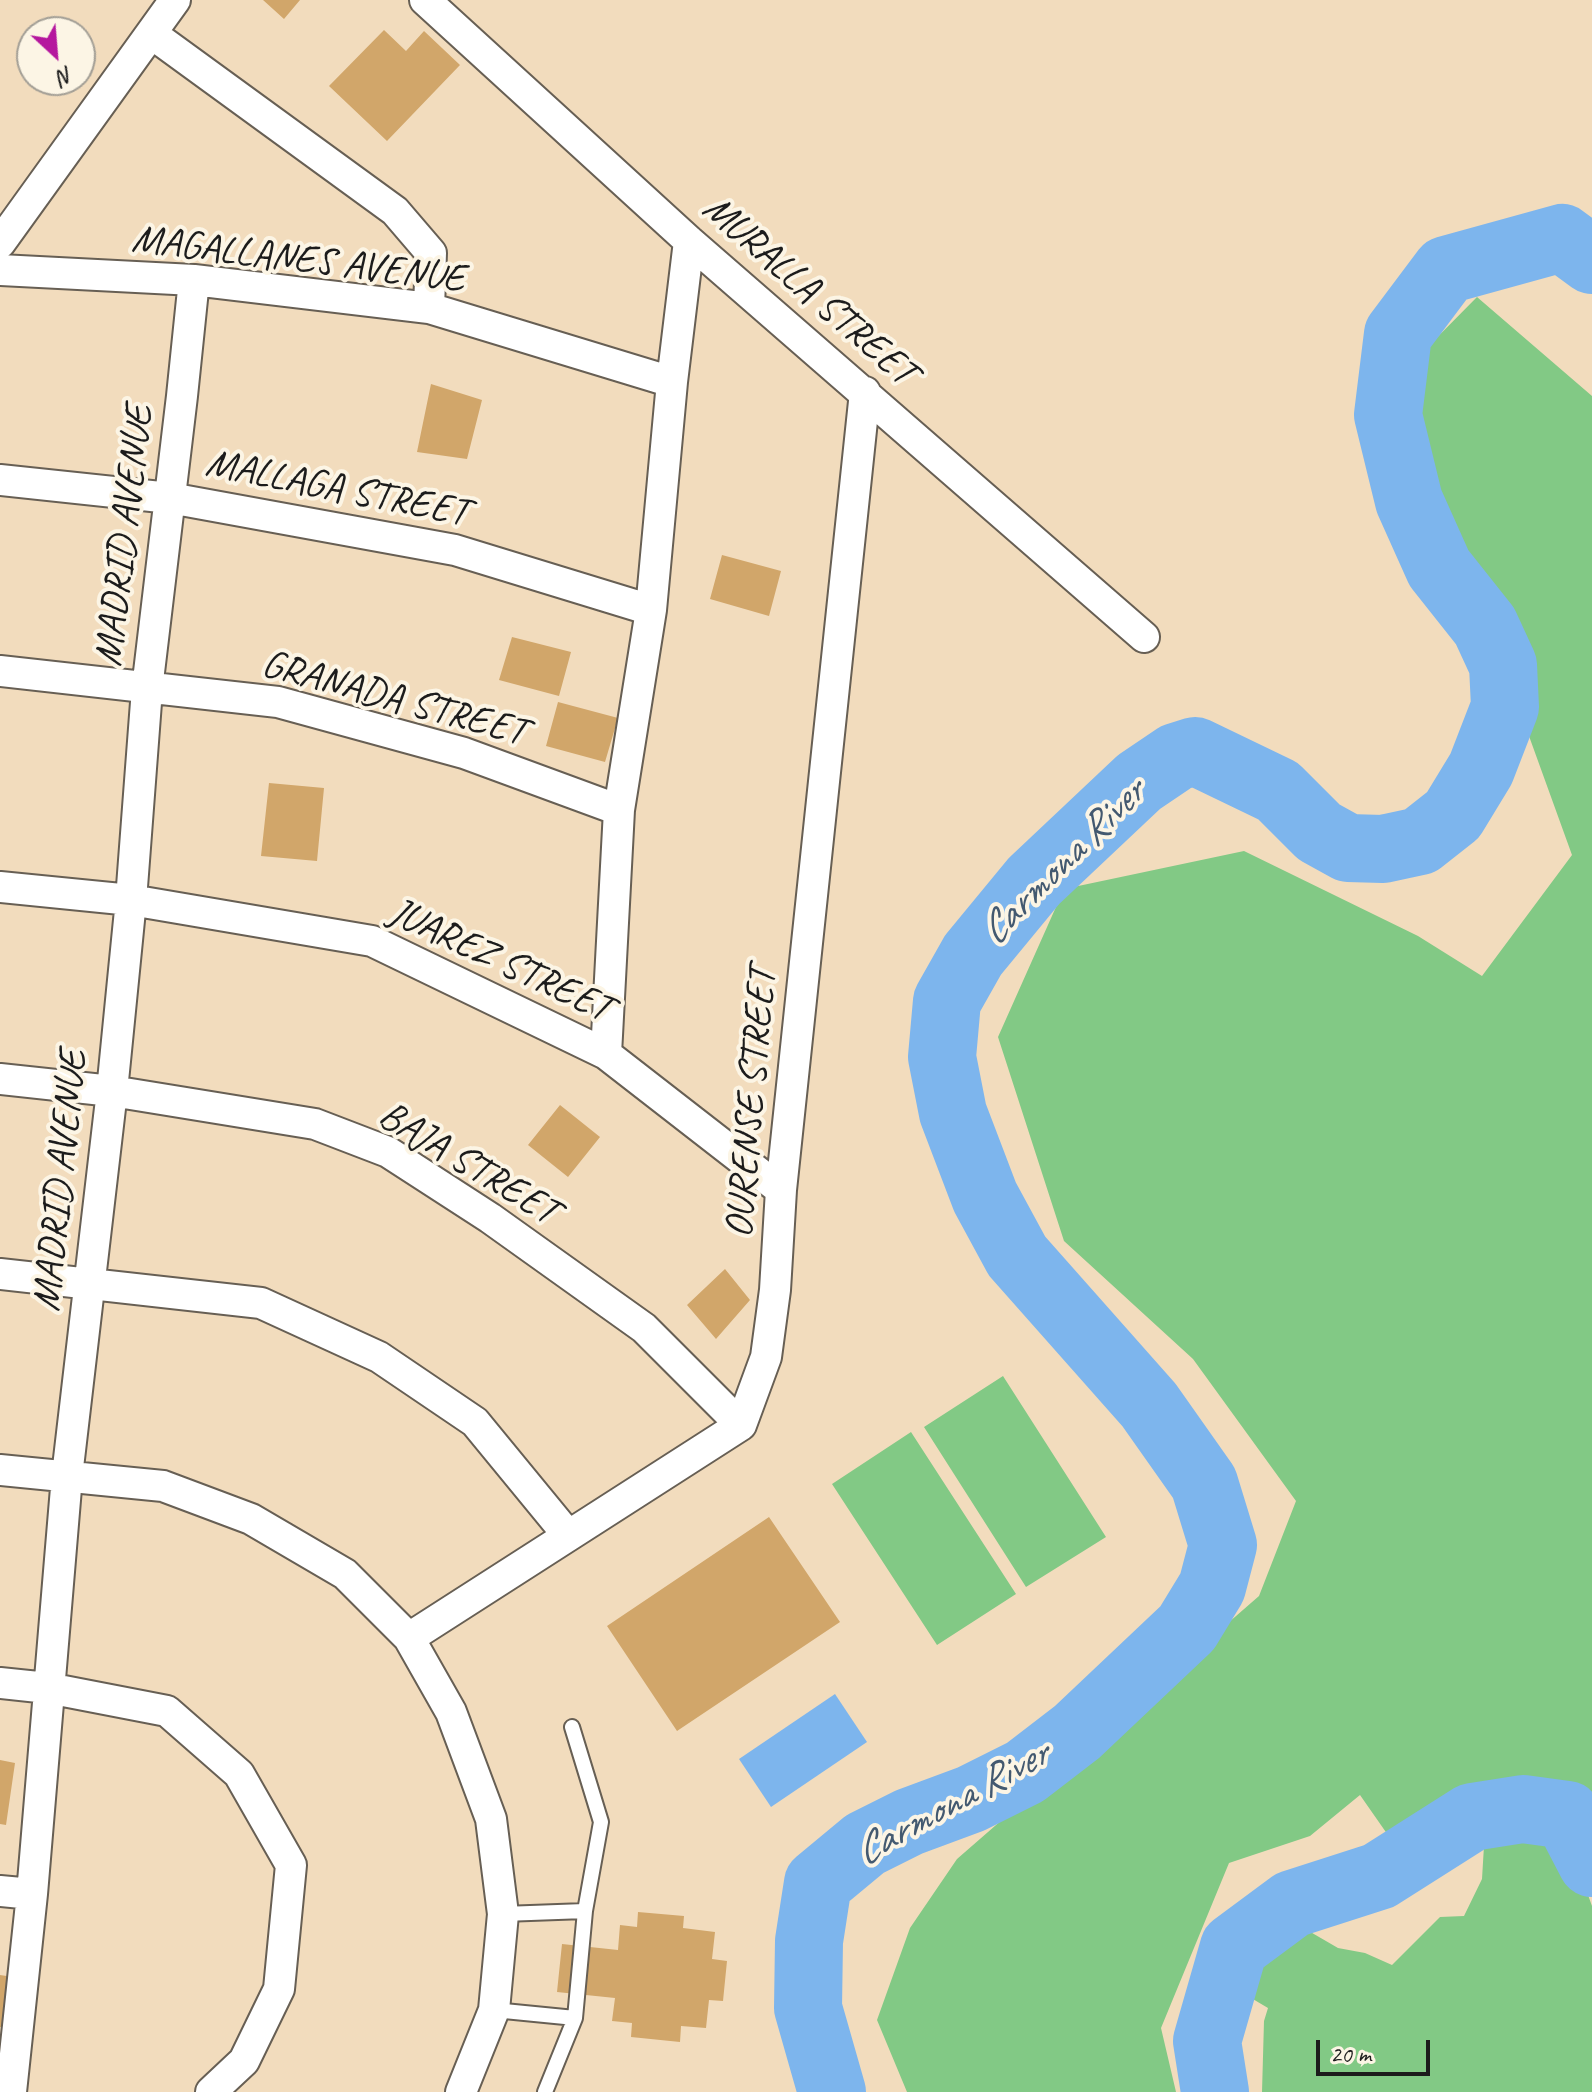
<!DOCTYPE html>
<style>
body{margin:0}
#map{position:relative;width:1592px;height:2092px;overflow:hidden;background:#f2dcbd;font-family:Caveat,sans-serif}
canvas{display:block}
.north{position:absolute;left:16px;top:16px;width:80px;height:80px;box-sizing:border-box;background:#fcf5e5;border:2px solid #a29e95;border-radius:50%;rotate:154deg;font-size:22px;font-weight:700;line-height:32px;text-align:center;color:#1c1c1c}
.north::after{content:'';display:block;margin:auto;width:28px;height:36px;background:#b5179e;clip-path:polygon(50% 0,100% 100%,50% 72%,0 100%)}
.scale{position:absolute;left:1316px;top:2040px;width:114px;height:36px;box-sizing:border-box;border:4px solid #1c1c1c;border-top:0;padding-left:10px;font-size:24px;line-height:28px;white-space:nowrap;color:#1c1c1c;-webkit-text-stroke:6px #fcf5e5;paint-order:stroke}
</style>
<div id="map">
<canvas width="1592" height="2092"></canvas>
<div class="north">N</div>
<div class="scale">20 m</div>
</div>
<script>
const g = document.querySelector('canvas').getContext('2d');
g.lineJoin = 'round';
function paint(path, color) {
  g.fillStyle = color;
  g.fill(path, 'evenodd');
}
function toPath(rows) {
  const path = new Path2D();
  for (const r of rows) {
    path.moveTo(r[0], r[1]);
    for (let i = 2; i < r.length; i += 2) path.lineTo(r[i], r[i + 1]);
  }
  return path;
}
function strokePath(path, color, width, dash) {
  g.strokeStyle = color;
  g.lineWidth = width;
  g.lineCap = dash ? 'butt' : 'round';
  g.setLineDash(dash || []);
  g.stroke(path);
}
function drawText(font, color, halo, rows, align = 'center') {
  g.font = font + ' Caveat,sans-serif';
  g.lineWidth = 8;
  g.setLineDash([]);
  g.textBaseline = 'middle';
  g.strokeStyle = halo;
  g.fillStyle = color;
  for (const [text, x, y, turn = 0] of rows) {
    g.save();
    g.translate(x, y);
    g.rotate((+turn || 0) * Math.PI / 180);
    g.textAlign = isNaN(turn) ? turn : align;
    if (halo) g.strokeText(text, 0, 0);
    g.fillText(text, 0, 0);
    g.restore();
  }
}
paint(toPath([
 [1477,297,1592,396,1592,1815,1583,1797,1480,1795,1450,1799,1419,1824,1390,1838,1360,1795,1310,1836,1229,1863,1161,2028,1176,2092,907,2092,877,2020,910,1928,957,1859,1259,1596,1296,1501,1193,1359,1064,1241,998,1037,1064,889,1244,851,1418,936,1482,976,1572,855,1525,725,1454,578,1424,460,1392,383],
 [1003,1376,1106,1537,1026,1587,924,1427],
 [911,1432,1016,1594,937,1645,832,1484],
 [1485,1829,1564,1829,1592,1906,1592,2092,1262,2092,1264,2021,1268,2008,1246,1995,1251,1977,1276,1952,1307,1930,1338,1948,1365,1953,1392,1965,1440,1917,1464,1916,1482,1879]
]), '#82c985');
paint(toPath([
 [835,1694,867,1742,771,1807,739,1759]
]), '#7db5ed');
strokePath(toPath([
 [832,2092,808,2008,809,1941,818,1883,865,1844,909,1822,971,1799,1025,1772,1077,1732,1187,1628,1212,1587,1223,1545,1204,1483,1149,1405,1017,1256,985,1197,953,1113,942,1057,947,1001,973,955,1034,881,1139,782,1176,757,1195,751,1278,791,1319,832,1348,848,1383,849,1420,841,1453,815,1481,769,1505,707,1503,665,1485,626,1439,568,1409,501,1388,415,1398,334,1446,270,1562,238,1592,260],
 [1215,2092,1207,2041,1234,1947,1292,1904,1379,1876,1472,1817,1523,1809,1567,1815,1592,1863]
]), '#7db5ed', 68);
paint(toPath([
 [263,0,300,0,284,19],
 [384,30,406,51,424,31,460,65,387,141,329,86],
 [431,384,482,400,467,459,417,452],
 [722,555,781,571,769,616,710,599],
 [512,637,571,652,559,696,499,680],
 [558,702,618,718,605,762,546,746],
 [269,783,324,788,317,861,261,856],
 [560,1105,600,1137,568,1177,528,1145],
 [725,1269,750,1300,716,1339,687,1305],
 [769,1517,840,1622,677,1731,607,1626],
 [0,1760,15,1763,6,1825,0,1824],
 [638,1912,684,1916,683,1928,715,1932,712,1959,727,1961,723,2001,709,2000,706,2028,681,2026,680,2042,631,2037,632,2023,612,2021,615,1998,557,1992,562,1944,618,1950,620,1925,637,1927],
 [0,1975,13,1977,7,2028,0,2027]
]), '#d1a66a');
const lane = toPath([
 [572,1727,601,1822,585,1911],
 [494,2010,575,2018,585,1911,503,1914],
 [545,2092,575,2018]
]);
const street = toPath([
 [425,0,689,241,1144,637],
 [152,34,395,211,431,253,429,308],
 [0,243,175,0],
 [0,270,194,280,429,308,672,382],
 [0,480,170,498,455,550,651,610],
 [0,671,278,702,464,753,619,810],
 [0,887,131,900,372,941,606,1054,781,1190],
 [606,1054,619,810,651,610,672,382,689,241],
 [0,1079,112,1091,315,1124,388,1152,490,1218,644,1328,741,1425],
 [0,1274,261,1303,379,1357,475,1422,567,1534],
 [0,1470,163,1486,251,1519,345,1574,409,1638,451,1712,491,1819,503,1914,494,2010,461,2092],
 [409,1638,741,1425,766,1357,775,1290,781,1190,865,392],
 [0,1683,48,1688,167,1711,239,1774,291,1865,279,1989,244,2061,211,2092],
 [0,1891,32,1894],
 [11,2092,32,1894,67,1476,112,1091,131,900,147,689,182,396,194,280]
]);
strokePath(lane, '#675f54', 18);
strokePath(street, '#675f54', 34);
strokePath(lane, '#fff', 14);
strokePath(street, '#fff', 30);
drawText('40px', '#1c1c1c', '#fcf5e5', [
 ["MAGALLANES AVENUE",298,260,7],
 ["MURALLA STREET",809,291,41],
 ["MALLAGA STREET",337,489,11],
 ["MADRID AVENUE",125,536,-83],
 ["GRANADA STREET",394,699,15],
 ["JUAREZ STREET",500,961,25],
 ["OURENSE STREET",752,1103,-85],
 ["BAJA STREET",468,1164,31],
 ["MADRID AVENUE",61,1181,-84]
]);
drawText('italic 42px', '#435970', '#fcf5e5', [
 ["Carmona River",1063,863,-45],
 ["Carmona River",952,1804,-29]
]);
</script>
